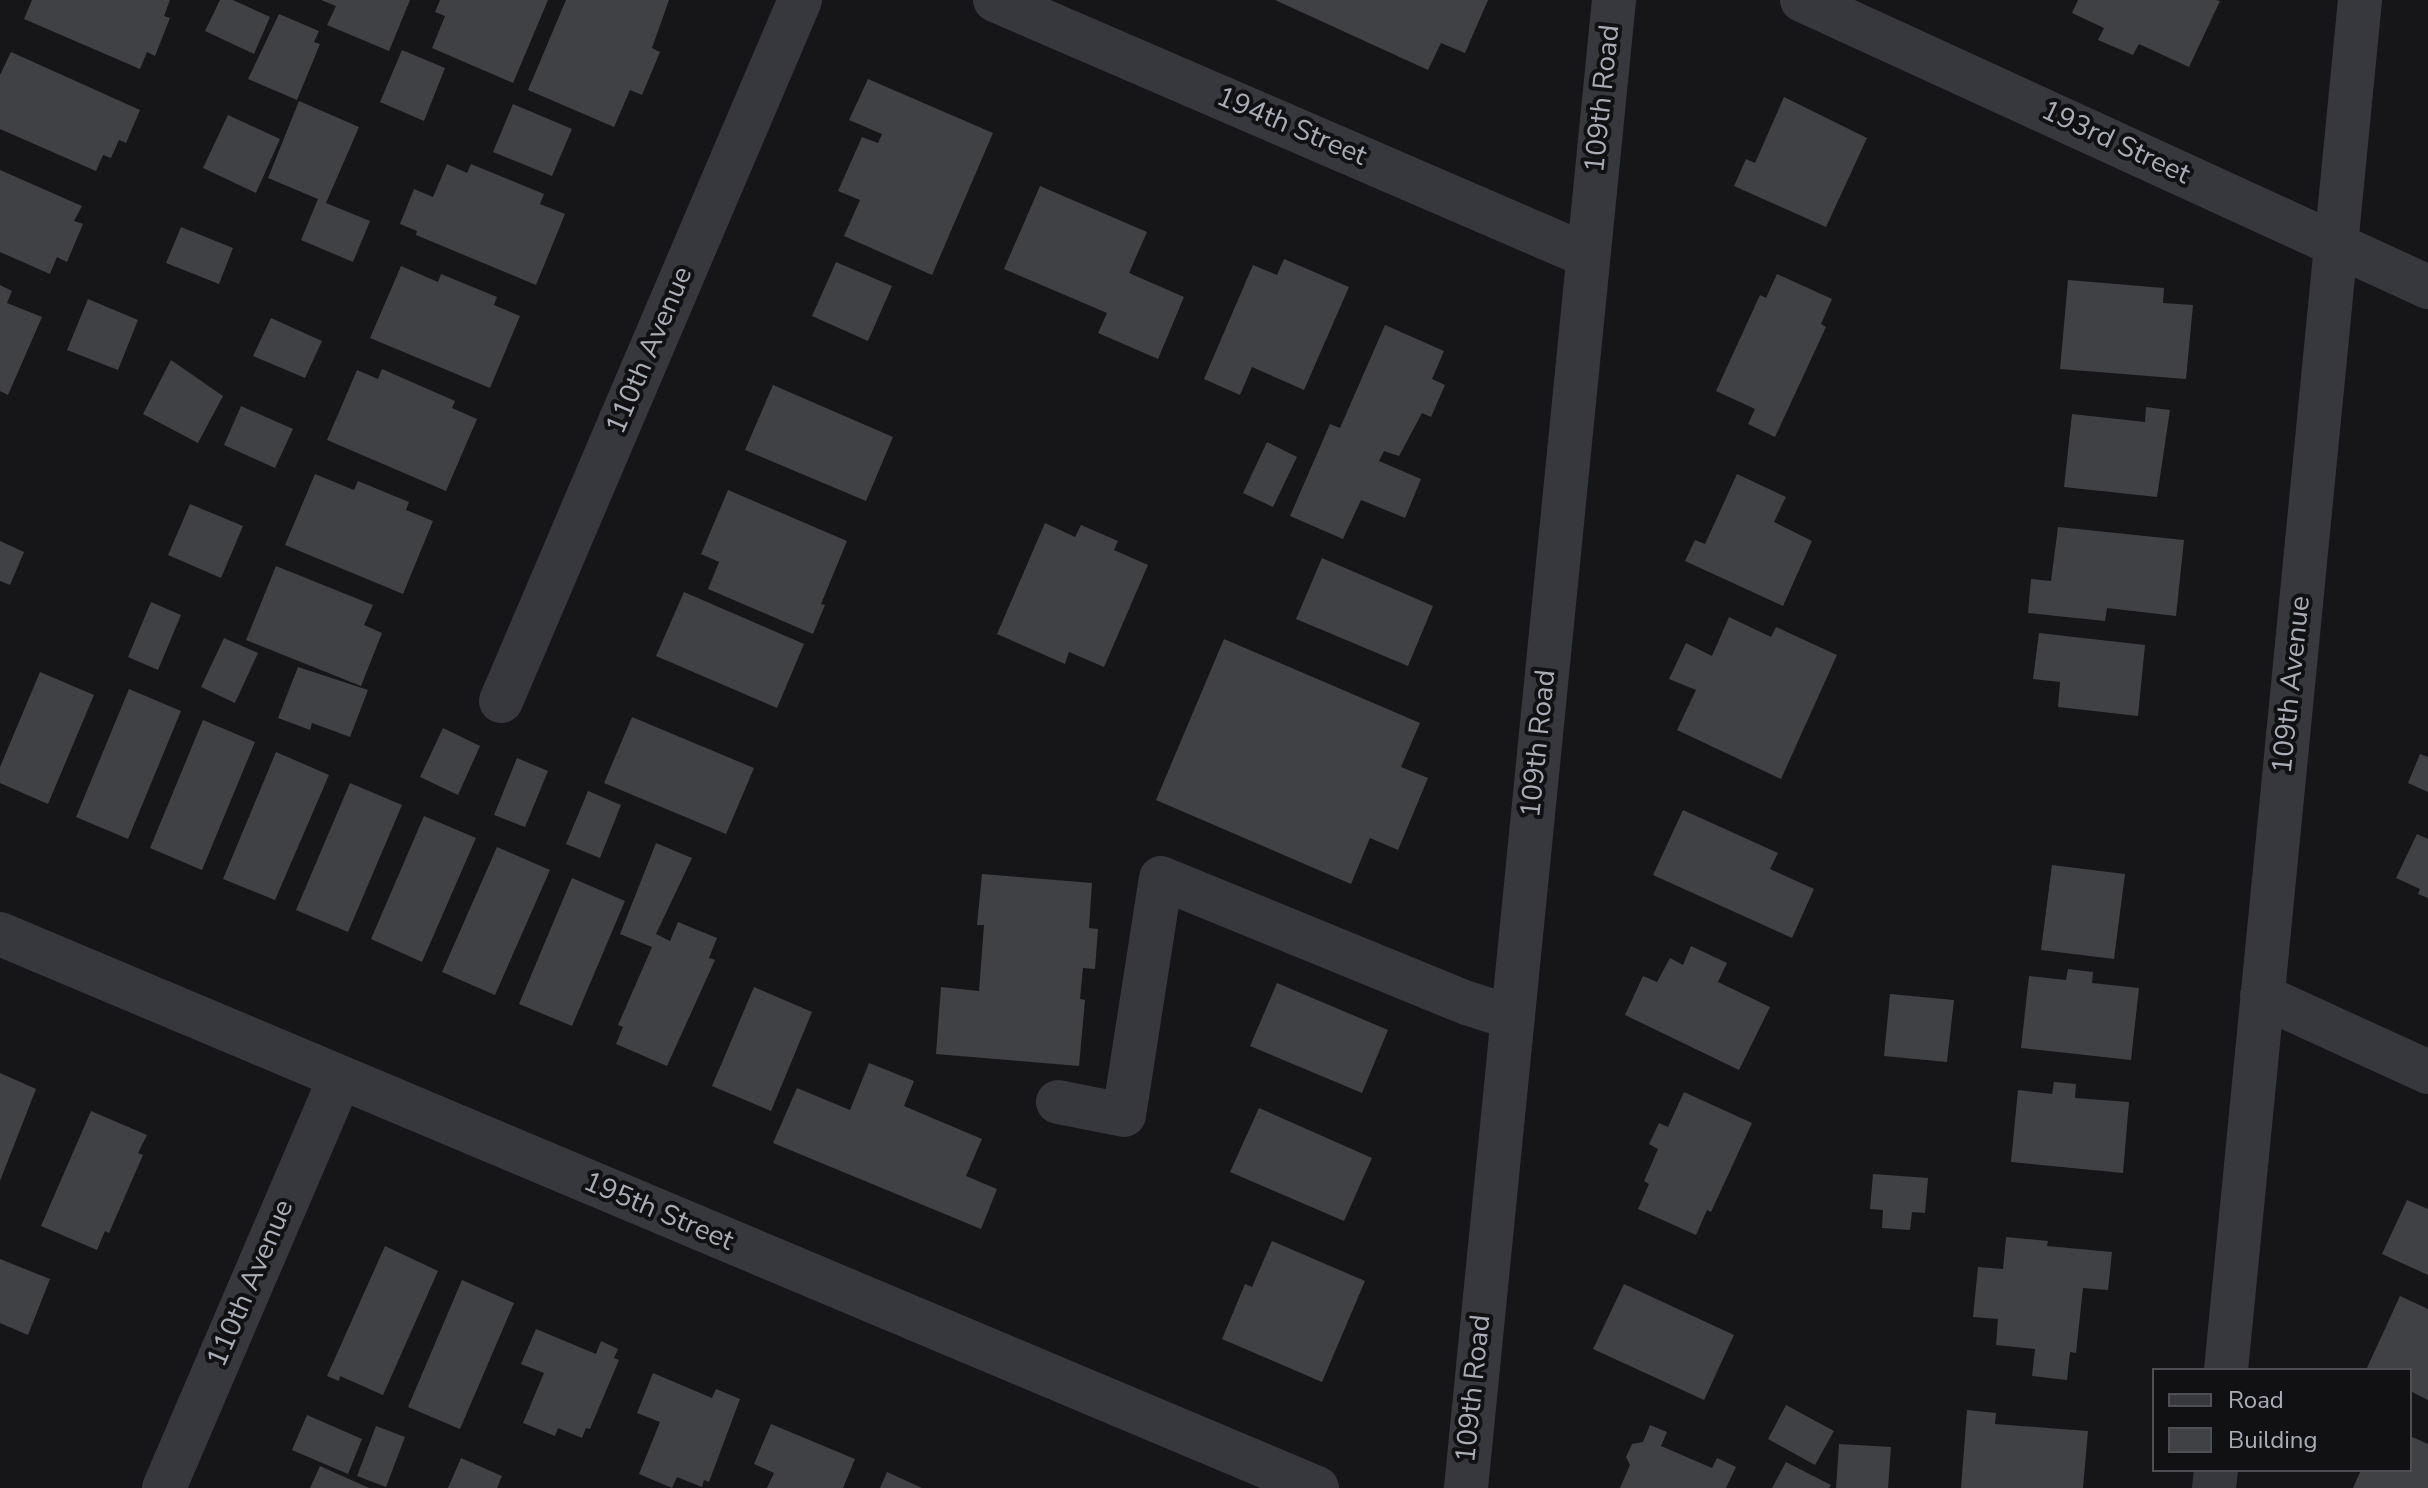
<!DOCTYPE html>
<style>
body{margin:0}
#map{position:relative;width:2428px;height:1488px;overflow:hidden;background:#161618;font-family:"Nunito Sans",sans-serif}
canvas{display:block}
.legend{position:absolute;left:2152px;top:1368px;width:260px;height:104px;box-sizing:border-box;background:#111113;border:2px solid #4d4f55;margin:0;padding:10px 14px;list-style:none;font-size:24px;color:#a8adb8}
.legend li{display:flex;align-items:center;gap:16px;height:40px}
.legend b{width:40px;border:2px solid #4d4f55}
</style>
<div id="map">
<canvas width="2428" height="1488"></canvas>
<ul class="legend">
<li><b style="height:10px;background:#37383d"></b>Road</li>
<li><b style="height:22px;background:#404145"></b>Building</li>
</ul>
</div>
<script>
const g = document.querySelector('canvas').getContext('2d');
g.lineJoin = 'round';
function paint(path, color) {
  g.fillStyle = color;
  g.fill(path, 'evenodd');
}
function toPath(rows) {
  const path = new Path2D();
  for (const r of rows) {
    path.moveTo(r[0], r[1]);
    for (let i = 2; i < r.length; i += 2) path.lineTo(r[i], r[i + 1]);
  }
  return path;
}
function strokePath(path, color, width, dash) {
  g.strokeStyle = color;
  g.lineWidth = width;
  g.lineCap = dash ? 'butt' : 'round';
  g.setLineDash(dash || []);
  g.stroke(path);
}
function drawText(font, color, halo, rows, align = 'center') {
  g.font = font + ' "Nunito Sans",sans-serif';
  g.lineWidth = 8;
  g.setLineDash([]);
  g.textBaseline = 'middle';
  g.strokeStyle = halo;
  g.fillStyle = color;
  for (const [text, x, y, turn = 0] of rows) {
    g.save();
    g.translate(x, y);
    g.rotate((+turn || 0) * Math.PI / 180);
    g.textAlign = isNaN(turn) ? turn : align;
    if (halo) g.strokeText(text, 0, 0);
    g.fillText(text, 0, 0);
    g.restore();
  }
}
paint(toPath([
 [32,0,170,0,164,16,170,18,155,56,147,52,140,69,24,19],
 [220,0,233,0,270,17,254,54,205,31],
 [321,0,410,0,389,51,327,25,336,6],
 [440,0,548,0,513,83,432,48,445,16,435,12],
 [566,0,669,0,652,48,660,52,642,95,630,90,614,127,528,90],
 [1275,0,1488,0,1465,53,1441,43,1428,70],
 [2078,0,2216,0,2220,1,2189,67,2139,44,2133,55,2098,40,2104,28,2072,13],
 [279,14,319,31,314,42,320,44,297,100,248,79],
 [402,50,445,68,424,121,380,102],
 [11,52,140,110,126,143,119,140,111,158,103,155,96,171,0,129,0,75],
 [868,79,993,133,932,275,844,236,860,200,838,191,862,137,878,143,882,134,849,120],
 [1784,97,1867,138,1826,227,1734,186,1746,159,1755,163],
 [299,101,359,127,326,203,370,221,353,262,301,240,318,199,268,178],
 [513,104,572,129,552,176,493,152],
 [228,115,280,139,256,193,203,168],
 [447,164,467,173,471,164,544,194,540,204,565,214,536,285,416,235,417,231,400,224,414,189,433,197],
 [0,170,82,206,74,221,83,224,67,262,57,257,50,274,0,252],
 [1040,186,1147,232,1129,273,1184,297,1158,359,1098,333,1107,313,1004,269],
 [181,227,233,248,219,284,166,263],
 [1284,259,1349,287,1304,390,1252,367,1240,395,1204,379,1253,265,1277,275],
 [836,262,892,286,868,341,812,316],
 [401,266,438,282,441,274,497,297,494,305,520,316,490,388,370,338],
 [1777,274,1832,299,1821,324,1826,327,1775,437,1748,424,1755,409,1716,391,1760,295,1766,298],
 [2068,280,2164,288,2163,303,2193,305,2186,379,2060,369],
 [0,285,12,291,7,303,42,317,8,395,0,391],
 [88,299,138,320,118,370,67,350],
 [271,318,322,341,305,378,253,356],
 [1385,325,1444,351,1432,379,1445,385,1431,417,1422,413,1399,456,1384,451,1379,461,1421,479,1405,518,1361,500,1343,539,1290,516,1330,424,1340,428],
 [171,360,223,396,198,443,143,414],
 [382,369,455,401,452,408,477,419,446,491,327,440,357,370,378,379],
 [773,385,893,437,866,501,745,450],
 [241,406,293,429,275,468,224,445],
 [2146,407,2170,410,2157,497,2064,487,2072,414,2145,422],
 [1267,442,1297,457,1273,507,1243,493],
 [315,474,354,490,358,481,409,502,406,510,433,521,403,594,285,545],
 [1737,474,1786,497,1774,522,1812,541,1783,606,1685,561,1695,540,1705,544],
 [728,490,847,541,821,604,825,605,813,634,708,589,719,562,701,554],
 [190,504,243,526,221,578,168,555],
 [1045,523,1075,537,1081,525,1118,541,1114,550,1148,565,1104,667,1069,652,1065,664,997,634],
 [2058,527,2184,540,2176,616,2107,608,2105,621,2028,613,2031,579,2051,581],
 [0,541,24,552,10,585,0,581],
 [1322,558,1433,606,1408,666,1296,619],
 [276,566,373,605,364,625,382,633,361,686,246,640],
 [684,592,804,644,777,708,656,656],
 [151,602,181,615,158,670,128,657],
 [1729,617,1771,637,1776,627,1837,655,1781,779,1677,730,1696,690,1669,679,1686,643,1712,656],
 [2039,633,2145,645,2138,716,2058,707,2060,682,2033,679],
 [224,638,258,653,235,703,201,687],
 [1224,639,1420,723,1401,767,1428,778,1398,850,1370,838,1351,884,1156,800],
 [298,667,368,690,350,737,312,723,310,730,278,718],
 [40,672,94,695,48,804,0,783,0,767],
 [129,689,181,711,128,839,76,817],
 [632,717,754,768,726,834,604,783],
 [203,720,255,742,202,870,150,848],
 [443,728,480,746,458,795,420,777],
 [276,752,329,775,275,900,223,879],
 [2420,754,2428,757,2428,792,2408,783],
 [517,758,548,771,525,827,494,815],
 [350,783,402,805,348,932,296,910],
 [588,791,621,805,600,858,566,844],
 [1683,810,1778,853,1770,869,1814,889,1792,938,1653,875],
 [424,816,476,838,422,962,371,939],
 [2417,834,2428,839,2428,898,2418,894,2420,889,2396,878],
 [656,843,692,858,656,934,670,941,678,922,717,938,709,958,715,960,667,1066,616,1044,623,1027,618,1025,652,947,620,934],
 [497,847,550,870,495,995,442,972],
 [2052,865,2125,874,2114,959,2041,950],
 [982,874,1092,883,1089,928,1098,929,1095,969,1083,968,1080,999,1085,1000,1079,1066,936,1054,941,987,979,991,984,925,977,925],
 [572,878,625,901,572,1026,519,1004],
 [1691,946,1727,963,1718,982,1770,1007,1739,1070,1625,1015,1643,976,1657,982,1670,958,1683,965],
 [2068,969,2093,972,2092,983,2139,988,2131,1060,2021,1048,2029,976,2066,980],
 [1277,983,1388,1030,1362,1093,1250,1046],
 [754,987,812,1012,771,1111,712,1086],
 [1890,994,1954,1000,1947,1062,1884,1056],
 [869,1063,914,1081,904,1106,982,1139,966,1176,997,1189,981,1229,773,1143,797,1088,850,1110],
 [0,1073,36,1089,0,1181],
 [2054,1082,2076,1084,2075,1098,2129,1102,2123,1173,2011,1162,2018,1090,2052,1094],
 [1684,1092,1752,1123,1711,1212,1707,1210,1696,1235,1638,1209,1649,1184,1644,1181,1658,1149,1649,1144,1659,1123,1668,1127],
 [1259,1108,1372,1158,1344,1221,1230,1172],
 [91,1111,147,1135,138,1153,143,1155,109,1233,105,1231,97,1250,41,1226],
 [1873,1174,1928,1178,1925,1213,1912,1212,1910,1230,1882,1228,1883,1210,1870,1209],
 [2407,1200,2428,1209,2428,1275,2382,1254],
 [2006,1237,2048,1241,2047,1246,2112,1252,2108,1290,2083,1288,2076,1353,2070,1352,2067,1380,2032,1376,2035,1349,1996,1345,1998,1319,1973,1317,1978,1267,2003,1269],
 [1272,1241,1365,1281,1322,1382,1222,1339,1245,1284,1252,1287],
 [385,1246,438,1271,383,1395,340,1376,339,1381,327,1376],
 [0,1259,50,1279,28,1335,0,1323],
 [462,1280,514,1303,460,1429,408,1407],
 [1624,1284,1734,1335,1704,1400,1593,1349],
 [2400,1296,2428,1309,2428,1400,2410,1391,2410,1370,2366,1370],
 [536,1329,596,1354,601,1341,618,1349,614,1358,619,1360,590,1429,586,1428,582,1438,558,1428,555,1436,523,1423,544,1373,521,1364],
 [653,1373,712,1398,716,1389,740,1399,709,1482,704,1480,702,1487,677,1477,672,1488,639,1474,660,1422,637,1413],
 [1786,1405,1834,1431,1815,1465,1768,1439],
 [1967,1410,1996,1413,1995,1424,2088,1431,2083,1488,1961,1488],
 [307,1415,362,1439,348,1474,292,1450],
 [771,1424,855,1459,843,1488,767,1488,774,1473,754,1464],
 [1650,1425,1667,1432,1661,1446,1712,1468,1717,1458,1736,1467,1726,1488,1620,1488,1630,1465,1626,1457,1632,1444,1643,1442],
 [376,1426,405,1437,386,1487,357,1476],
 [2410,1436,2428,1444,2428,1488,2353,1488,2361,1470,2410,1470],
 [1839,1444,1891,1447,1888,1488,1836,1488],
 [461,1458,502,1476,497,1488,448,1488],
 [1786,1462,1831,1485,1829,1488,1772,1488],
 [320,1466,369,1488,310,1488],
 [887,1472,922,1488,880,1488]
]), '#404145');
strokePath(toPath([
 [995,0,1588,256],
 [1802,0,2428,287],
 [501,701,800,0],
 [0,934,1317,1488],
 [2262,996,2428,1072],
 [1058,1102,1124,1115,1161,878,1464,1002,1513,1018],
 [2226,1370,2360,0],
 [164,1488,339,1080],
 [1466,1488,1614,0],
 [2214,1488,2216,1470]
]), '#37383d', 44);
drawText('28px', '#a8adb8', '#111113', [
 ["109th Road",1604,99,-84],
 ["194th Street",1291,128,23],
 ["193rd Street",2115,144,25],
 ["110th Avenue",651,351,-67],
 ["109th Avenue",2293,685,-84],
 ["109th Road",1540,744,-84],
 ["195th Street",658,1213,23],
 ["110th Avenue",252,1284,-67],
 ["109th Road",1475,1389,-84]
]);
</script>
